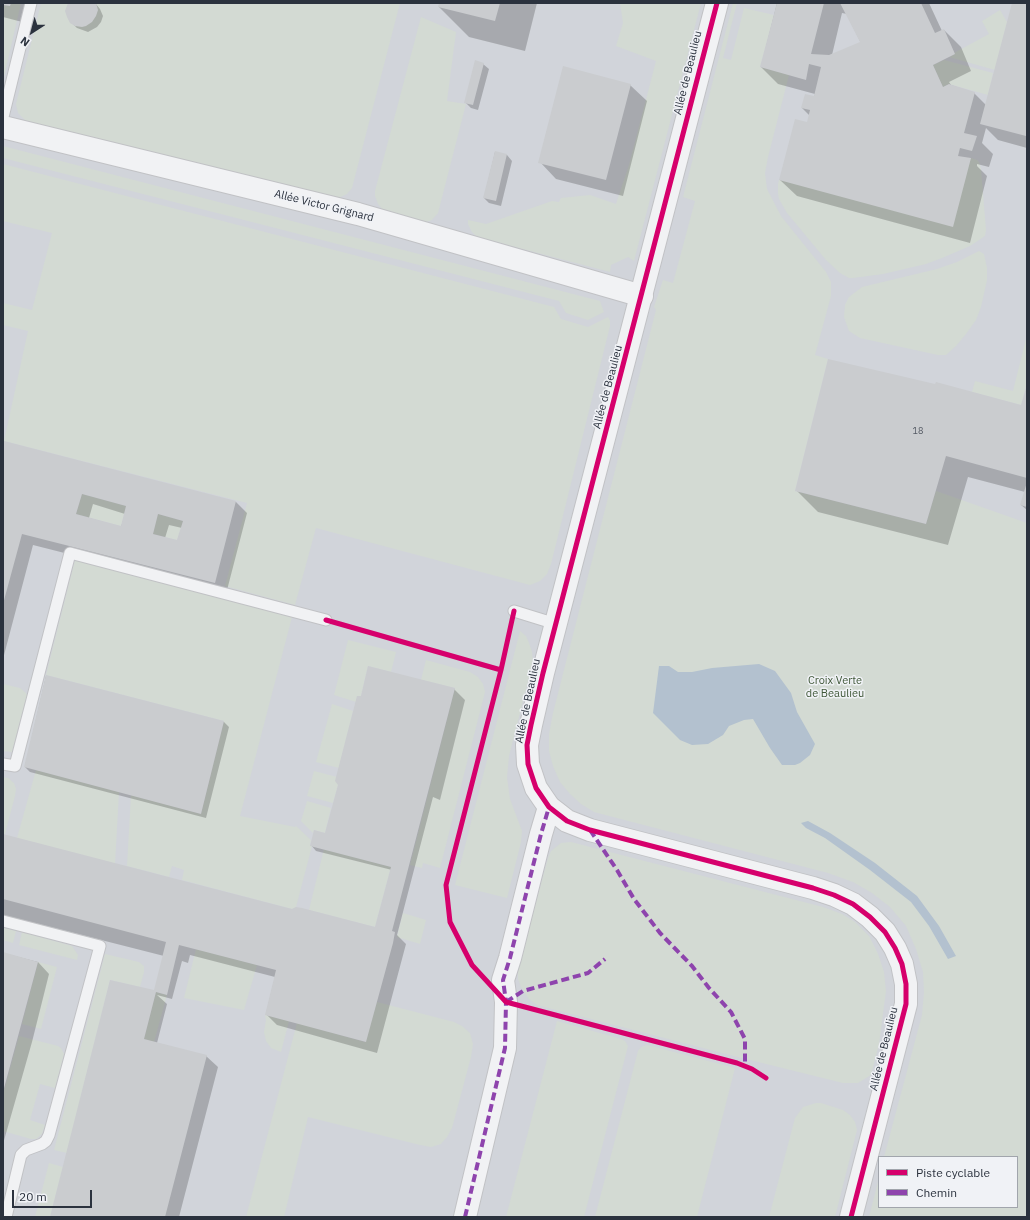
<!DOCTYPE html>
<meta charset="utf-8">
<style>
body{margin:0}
#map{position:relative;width:1030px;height:1220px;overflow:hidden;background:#e2e4e7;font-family:"IBM Plex Sans",sans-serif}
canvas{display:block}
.frame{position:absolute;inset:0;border:4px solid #2b323e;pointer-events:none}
.legend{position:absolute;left:878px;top:1156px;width:140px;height:52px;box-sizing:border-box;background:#f0f2f6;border:1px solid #a1a5ac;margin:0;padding:5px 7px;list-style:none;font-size:12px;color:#2b323e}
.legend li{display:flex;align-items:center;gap:8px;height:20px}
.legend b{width:20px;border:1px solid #a1a5ac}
.north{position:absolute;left:12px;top:12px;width:40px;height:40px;-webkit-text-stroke:3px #f0f2f6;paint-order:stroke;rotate:216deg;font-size:11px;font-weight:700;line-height:16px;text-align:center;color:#2b323e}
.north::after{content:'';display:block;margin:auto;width:14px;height:18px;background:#2b323e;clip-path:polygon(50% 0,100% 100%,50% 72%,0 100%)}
.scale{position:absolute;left:12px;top:1190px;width:80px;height:18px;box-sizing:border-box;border:2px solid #2b323e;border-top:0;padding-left:5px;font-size:12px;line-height:14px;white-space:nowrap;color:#2b323e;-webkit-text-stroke:3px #f0f2f6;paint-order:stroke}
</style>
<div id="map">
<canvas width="1030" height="1220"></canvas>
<div class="frame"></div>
<ul class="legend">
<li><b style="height:5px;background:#d6006c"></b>Piste cyclable</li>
<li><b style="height:5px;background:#8e44ad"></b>Chemin</li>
</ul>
<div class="north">N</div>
<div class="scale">20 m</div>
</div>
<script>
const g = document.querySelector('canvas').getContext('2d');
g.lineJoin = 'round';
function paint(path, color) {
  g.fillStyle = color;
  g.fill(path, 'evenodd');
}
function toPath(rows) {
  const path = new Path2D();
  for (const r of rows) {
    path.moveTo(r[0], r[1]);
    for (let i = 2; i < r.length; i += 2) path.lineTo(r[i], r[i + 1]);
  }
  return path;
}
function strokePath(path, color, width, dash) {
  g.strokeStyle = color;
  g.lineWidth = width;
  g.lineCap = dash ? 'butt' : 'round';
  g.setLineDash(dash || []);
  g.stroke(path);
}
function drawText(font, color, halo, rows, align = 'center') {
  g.font = font + ' "IBM Plex Sans",sans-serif';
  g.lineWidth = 3;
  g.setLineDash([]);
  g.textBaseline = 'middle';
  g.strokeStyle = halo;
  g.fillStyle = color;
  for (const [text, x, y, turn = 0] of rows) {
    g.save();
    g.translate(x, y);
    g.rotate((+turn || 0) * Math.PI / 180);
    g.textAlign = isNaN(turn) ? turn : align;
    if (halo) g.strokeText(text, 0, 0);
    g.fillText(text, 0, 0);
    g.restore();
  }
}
paint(toPath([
 [3,3,1027,3,1027,1217,3,1217],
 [879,1157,1017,1157,1017,1207,879,1207]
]), '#d1d4da');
paint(toPath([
 [11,3,21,3,3,81,3,5,10,6],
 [41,3,400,3,352,188,347,194,338,198,26,121,18,113,16,104],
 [620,3,701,3,634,261,628,257,611,265,610,272,477,237,472,232,468,224,468,220,486,224,552,201,559,202,561,198,590,195,616,204,629,165,656,61,616,46,623,23],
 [733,3,737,3,723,58,731,60,744,8,774,15,760,67,789,75,768,157,765,173,767,189,781,216,826,272,831,282,831,296,815,355,828,359,795,491,926,524,936,491,1027,523,1027,1217,869,1217,879,1178,879,1207,1017,1207,1017,1157,884,1157,922,1015,924,992,923,972,916,949,906,926,890,907,872,893,853,882,828,873,594,812,581,804,570,794,560,782,553,766,549,751,549,734,553,713,656,310,654,307,663,280,673,283,695,201,683,197],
 [1000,10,1007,22,995,70,949,57,955,54,954,53,989,34,982,21],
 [421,17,456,32,447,101,466,104,438,213,432,220,424,223,385,212,378,204,375,196,375,191],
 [944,60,993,73,988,95,949,84,943,87,933,65],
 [3,146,600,301,604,312,588,320,566,313,559,301,3,158],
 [971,158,977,160,979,162,981,169,986,230,985,236,970,246,942,258,926,264,883,274,853,278,849,278,840,273,826,260,787,213,779,199,778,193,778,184,779,180],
 [3,164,554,307,561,319,588,327,608,317,610,321,610,326,551,564,547,574,540,581,530,585,316,528,295,605,225,586,247,503,4,441,28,331,3,325,3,303,32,310,52,233,3,221],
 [979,251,984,254,987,268,987,280,981,307,976,320,966,334,956,346,946,355,938,355,860,338,849,331,844,317,845,305,849,297,862,287,937,269,957,262],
 [1027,335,1027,383,1021,405,972,392,975,381,1013,391],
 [82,494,126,506,121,526,76,514],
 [158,514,183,521,177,540,153,534],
 [75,560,292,617,240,816,295,827,296,826,311,840,310,845,312,846,296,907,292,909,182,880,184,870,172,866,169,877,127,866,131,795,201,814,224,721,46,675],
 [520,631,526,636,529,643,532,652,533,662,509,756,507,777,510,799,522,831,521,842,507,898,455,885],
 [348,640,396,652,391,672,368,666,361,696,357,696,356,702,334,695],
 [426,660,470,672,478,677,483,684,485,692,440,868,423,863,422,868,410,865,455,688,421,680],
 [3,684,20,688,26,693,27,696,12,752,3,751],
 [332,704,353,711,339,768,316,762],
 [36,770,119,792,115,864,17,838],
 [314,771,337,777,338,785,333,803,307,796],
 [3,777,8,778,14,783,16,789,15,796,5,834,3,834],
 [307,801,331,808,325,833,314,830,313,833,301,821],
 [571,842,823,907,842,914,855,922,869,936,878,954,884,972,886,991,879,1044,871,1075,858,1083,843,1083,738,1057,537,1005,529,999,521,987,518,979,518,969,548,858,551,851,561,843],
 [324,849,391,867,375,927,309,910],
 [403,913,426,920,420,944,397,937],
 [3,928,16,931,13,943,3,940],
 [22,932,72,946,78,955,77,960,19,945],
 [196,949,257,965,244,1010,184,998],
 [105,954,139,962,144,966,144,972,140,987,110,980,67,1153,54,1150],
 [38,962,57,967,41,1029,22,1024],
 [156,992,167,995,154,1042,144,1039],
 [377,1002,454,1022,462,1026,470,1033,473,1044,471,1057,452,1128,447,1137,441,1144,431,1147,420,1145,308,1117,284,1217,246,1217,297,1023,365,1042],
 [265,1015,289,1021,281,1052,271,1048,266,1041,264,1032,266,1020],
 [557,1021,621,1039,625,1041,628,1046,584,1217,506,1217],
 [19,1036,58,1046,61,1048,64,1054,55,1088,40,1084,30,1120,45,1125,42,1134,36,1139,31,1139,3,1131,3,1094],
 [647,1045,735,1068,697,1217,595,1217,638,1051,641,1047],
 [816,1103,821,1103,843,1110,850,1115,855,1122,857,1130,835,1217,769,1217,795,1118,803,1107],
 [49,1163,63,1167,50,1217,35,1217]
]), '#d3dad3');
paint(toPath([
 [759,664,775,671,791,693,797,712,815,744,810,755,800,763,795,765,782,765,770,748,753,719,744,720,729,726,723,735,708,744,692,745,680,740,653,713,659,666,669,666,678,672,692,672,712,668],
 [808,821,830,833,875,863,917,896,939,926,956,956,948,959,929,926,911,902,870,870,825,838,806,828,801,823]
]), '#b3c1cf');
paint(toPath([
 [3,3,31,3,26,23,3,17],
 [69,3,95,3,100,9,103,16,101,22,97,27,88,32,77,28,71,22],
 [440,3,537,3,525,51,469,37,439,7],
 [777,3,929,3,942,31,944,30,961,47,971,71,949,82,951,85,974,93,986,105,1013,3,1027,3,1027,148,998,140,986,128,982,143,993,154,989,167,977,164,977,166,987,176,970,243,797,196,780,180,808,124,810,116,802,108,814,97,815,94,778,84,761,67],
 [842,13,847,14,861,43,832,55],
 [483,64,489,69,478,110,471,108,465,102],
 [630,85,647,101,623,196,556,179,540,162],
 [495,152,507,155,512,161,501,206,489,203,484,198],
 [1027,387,1027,510,1021,505,1025,492,968,477,948,545,818,512,796,490,1022,406],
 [4,442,236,502,247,513,226,594,33,545,3,659,3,447],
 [93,504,125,514,121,527,89,518],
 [169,525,182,528,178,541,165,538],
 [46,676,224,722,229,727,206,818,30,772,25,767],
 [454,689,465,700,440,800,433,797,397,935,406,944,377,1053,277,1025,266,1014,275,977,190,955,188,963,182,961,172,999,157,995,167,1004,157,1043,206,1056,218,1067,179,1217,51,1217,155,992,164,956,3,915,3,835,292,910,376,928,392,870,316,851,311,845,328,835],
 [3,953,38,962,49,974,32,1042,3,1144]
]), '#0003');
paint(toPath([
 [3,3,11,3,10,6,3,5],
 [68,3,96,3,98,10,96,16,92,22,86,26,82,27,75,26,70,23,67,17,65,11],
 [439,3,500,3,495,21,438,7],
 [777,3,824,3,811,54,829,55,860,42,840,3,921,3,935,33,944,29,955,54,933,65,943,87,949,84,975,92,964,133,977,136,972,151,960,148,958,156,971,158,953,227,779,180,795,119,807,122,810,110,801,108,805,94,814,96,821,67,809,64,806,80,760,67],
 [1012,3,1027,3,1027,131,1026,136,980,124],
 [475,60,484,63,473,105,464,103],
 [563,66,631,84,606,180,538,163],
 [495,151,507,154,496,201,483,198],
 [828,359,935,384,936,382,1021,405,1027,385,1027,478,946,456,926,524,795,491],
 [4,441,236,501,215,583,22,534,3,604],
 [82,494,126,506,121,526,76,514],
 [158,514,183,521,177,540,153,534],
 [1027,482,1027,507,1020,505],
 [368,666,455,688,392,931,395,932,393,943,366,1042,265,1015,276,970,179,945,167,995,156,992,144,1039,207,1055,165,1217,50,1217,110,980,154,990,166,942,3,899,3,834,292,909,296,907,302,908,375,927,391,867,310,846,314,830,325,833,338,785,335,781,357,696,361,696],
 [46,675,224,721,201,814,24,767],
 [3,952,38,962,3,1092]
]), '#cacccf');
const service = toPath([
 [3,117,31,3],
 [514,611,556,624],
 [3,764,15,766,70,553,326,620],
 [3,921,100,946,49,1135,46,1141,42,1144,26,1150,21,1155,6,1217]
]);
const minor = toPath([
 [3,127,358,214,642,296],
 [465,1217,505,1048,506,1002,503,980,510,958,541,834,549,807]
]);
const tertiary = toPath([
 [717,3,543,673,531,725,527,745,528,764,536,788,549,807,567,821,590,830,813,888,834,895,853,904,870,917,885,932,895,948,902,964,906,984,906,1004,851,1217]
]);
strokePath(service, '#c1c2c5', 13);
strokePath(minor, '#c1c2c5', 24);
strokePath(tertiary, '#c1c2c5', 24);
strokePath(service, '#f1f2f4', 11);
strokePath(minor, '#f1f2f4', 22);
strokePath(tertiary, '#f1f2f4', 22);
strokePath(toPath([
 [590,830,617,870,634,899,660,933,692,966,709,988,731,1012,745,1039,745,1066],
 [506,1002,523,991,588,973,605,959],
 [465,1217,505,1048,506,1002,503,980,510,958,541,834,549,807]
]), '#8e44ad', 4, [8, 4]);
strokePath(toPath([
 [717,3,543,673,531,725,527,745,528,764,536,788,549,807,567,821,590,830,813,888,834,895,853,904,870,917,885,932,895,948,902,964,906,984,906,1004,851,1217],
 [514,611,501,670,446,885,450,922,472,965,506,1002,737,1063,752,1069,766,1078],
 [326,620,501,670]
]), '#d6006c', 5);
drawText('9px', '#545963', null, [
 ["18",918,431]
]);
drawText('11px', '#2b323e', '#f0f2f6', [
 ["Allée de Beaulieu",688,73,-76],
 ["Allée Victor Grignard",324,206,14],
 ["Allée de Beaulieu",608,387,-75],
 ["Allée de Beaulieu",528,701,-78],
 ["Allée de Beaulieu",884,1049,-76]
]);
drawText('11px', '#405839', '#f0f2f6', [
 ["Croix Verte",835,681],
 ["de Beaulieu",835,694]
]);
</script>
